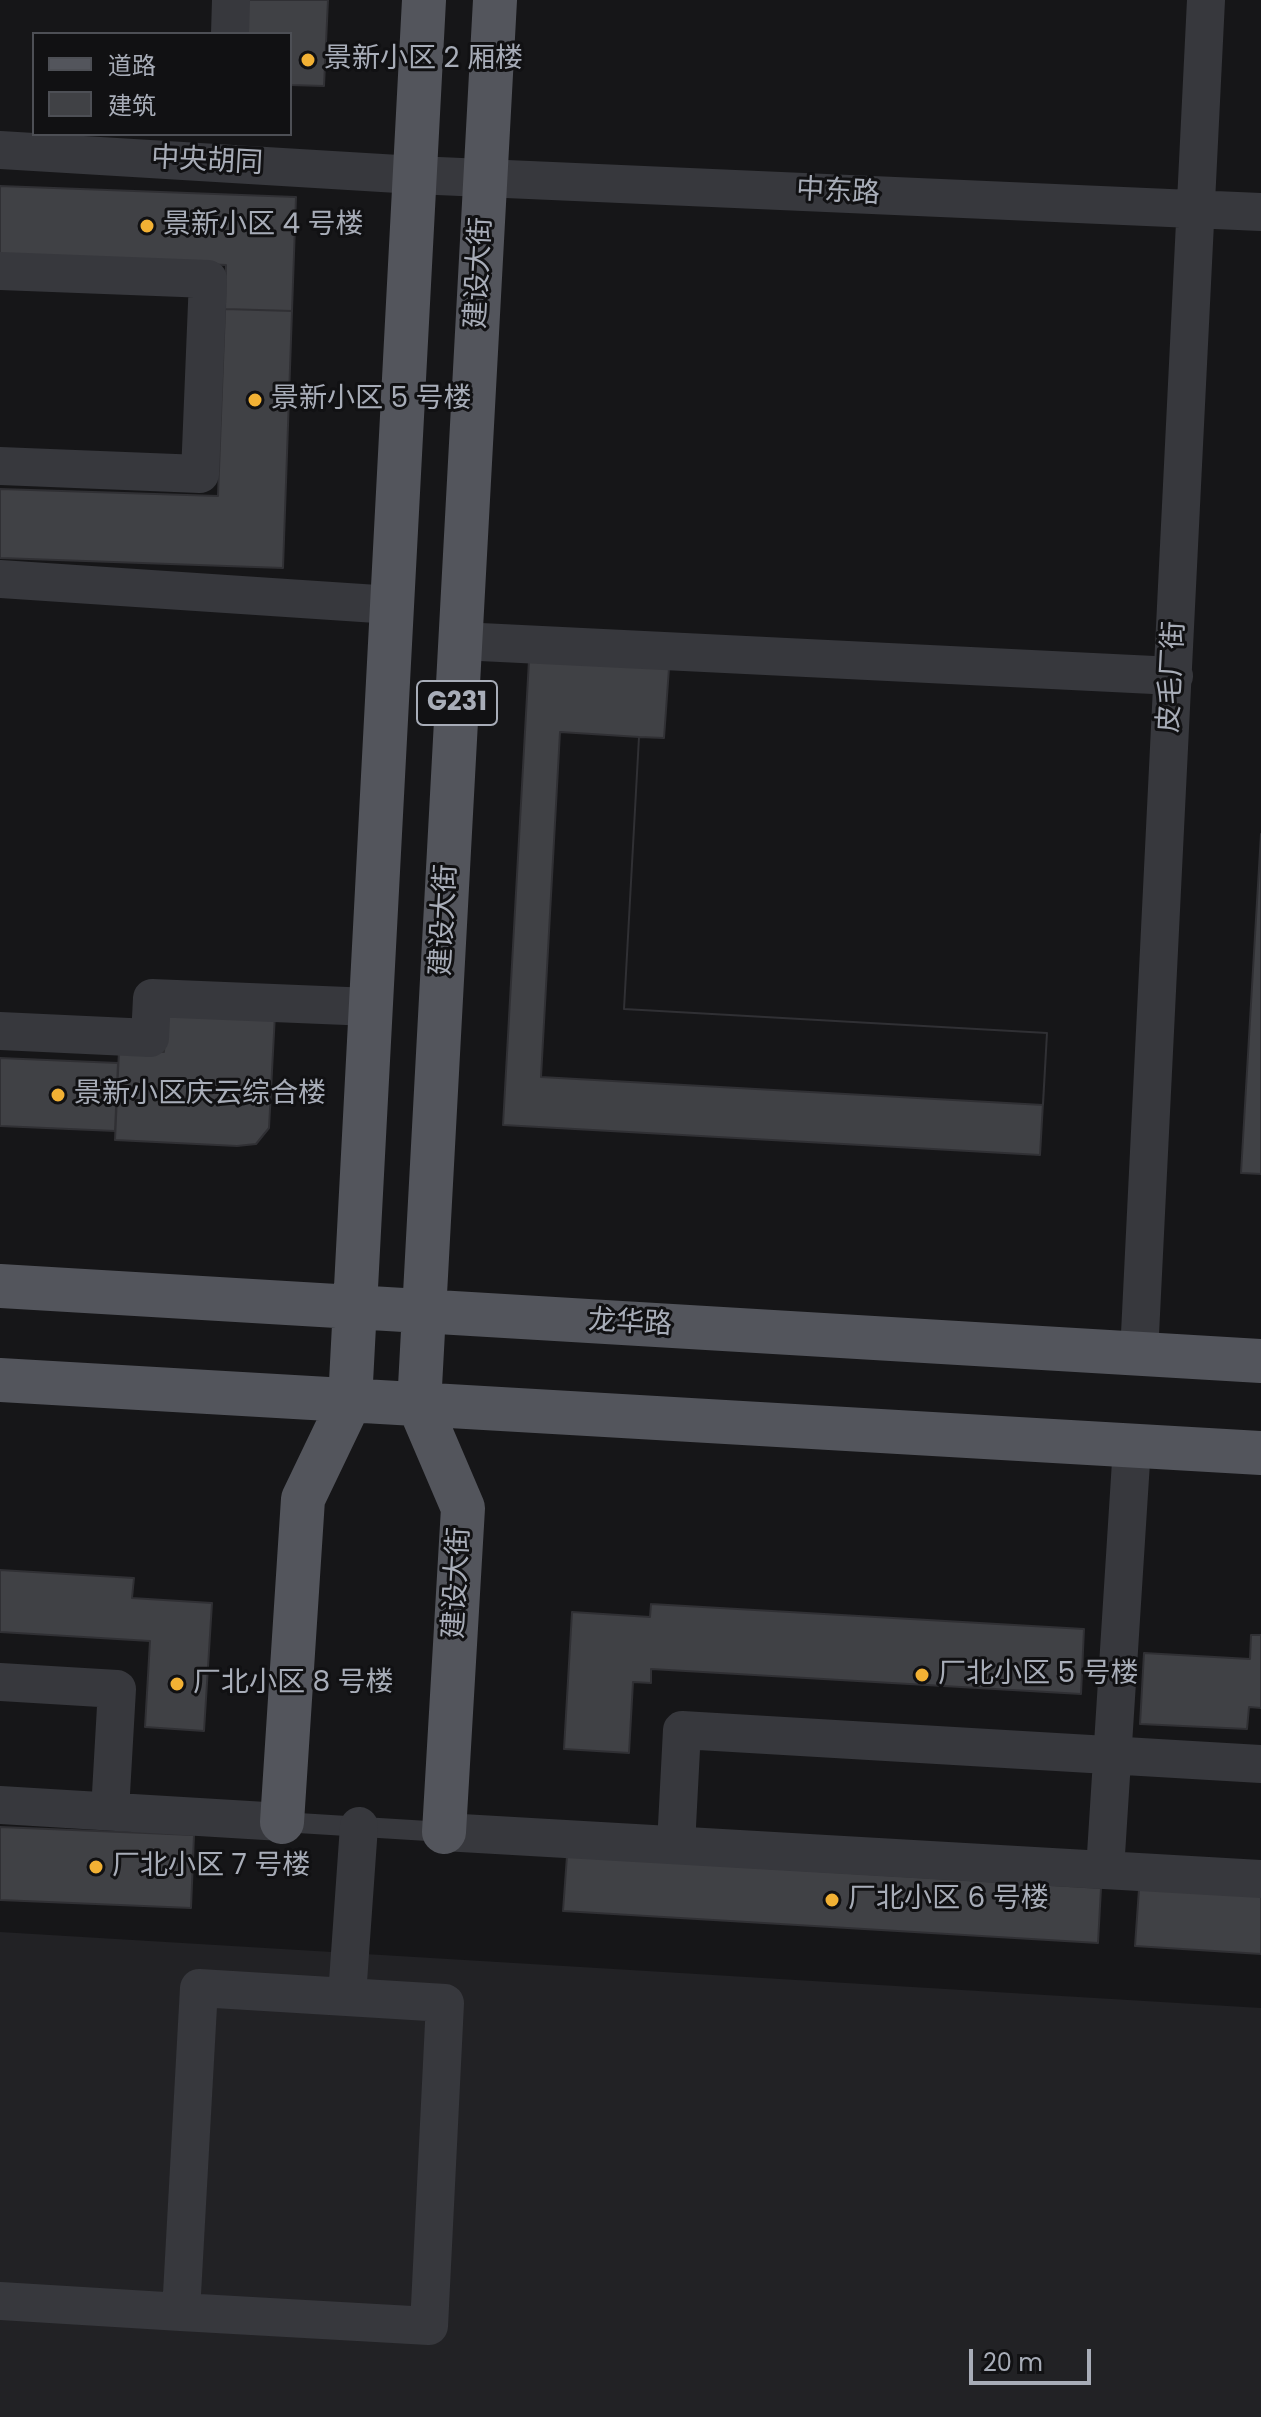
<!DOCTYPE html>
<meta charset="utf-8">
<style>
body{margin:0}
#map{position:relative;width:1261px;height:2417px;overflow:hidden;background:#161618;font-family:Poppins,"Noto Sans SC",sans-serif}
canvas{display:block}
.legend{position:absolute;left:32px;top:32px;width:260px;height:104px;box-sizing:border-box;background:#111113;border:2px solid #4d4f55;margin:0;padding:10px 14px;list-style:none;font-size:24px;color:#a8adb8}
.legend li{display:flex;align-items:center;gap:16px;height:40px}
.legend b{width:40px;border:2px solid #4d4f55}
.scale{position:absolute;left:969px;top:2349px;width:122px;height:36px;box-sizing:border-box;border:4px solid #a8adb8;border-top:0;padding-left:10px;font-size:24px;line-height:28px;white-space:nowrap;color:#a8adb8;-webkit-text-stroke:6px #111113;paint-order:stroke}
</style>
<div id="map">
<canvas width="1261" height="2417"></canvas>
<ul class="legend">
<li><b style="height:10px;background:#53555c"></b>道路</li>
<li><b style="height:22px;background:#404145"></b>建筑</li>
</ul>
<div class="scale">20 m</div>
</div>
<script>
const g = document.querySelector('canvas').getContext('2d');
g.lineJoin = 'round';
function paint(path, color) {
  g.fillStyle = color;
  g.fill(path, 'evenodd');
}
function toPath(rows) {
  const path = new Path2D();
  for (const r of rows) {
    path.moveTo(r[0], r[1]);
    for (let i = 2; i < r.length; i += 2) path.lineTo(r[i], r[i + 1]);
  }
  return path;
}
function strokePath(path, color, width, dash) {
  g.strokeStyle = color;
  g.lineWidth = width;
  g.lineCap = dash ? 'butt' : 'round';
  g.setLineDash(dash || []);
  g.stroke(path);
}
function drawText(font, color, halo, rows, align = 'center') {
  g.font = font + ' Poppins,"Noto Sans SC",sans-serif';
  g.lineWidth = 6;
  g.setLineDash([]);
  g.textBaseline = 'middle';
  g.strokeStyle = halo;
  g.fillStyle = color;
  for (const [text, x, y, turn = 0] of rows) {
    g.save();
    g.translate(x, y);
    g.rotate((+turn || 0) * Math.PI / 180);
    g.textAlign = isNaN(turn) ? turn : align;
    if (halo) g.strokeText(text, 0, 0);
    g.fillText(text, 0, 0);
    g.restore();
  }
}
paint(toPath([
 [0,1932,1261,2008,1261,2417,0,2417]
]), '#222225');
const building = toPath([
 [246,0,328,0,324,86,290,85,290,34,245,34,246,0],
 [0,186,296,197,292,311,225,309,226,265,0,256,0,186],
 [225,309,292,311,283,568,0,558,0,489,218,496,225,309],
 [529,660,669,668,664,738,639,737,624,1009,1047,1033,1040,1155,503,1125,529,660],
 [560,732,639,737,624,1009,1047,1033,1043,1105,541,1077,560,732],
 [1261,834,1261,1174,1241,1173,1261,834],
 [166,1008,275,1014,269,1128,256,1144,237,1146,115,1140,119,1050,164,1052,166,1008],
 [0,1058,118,1063,115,1131,0,1126,0,1058],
 [0,1570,134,1578,132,1598,212,1603,204,1731,145,1727,150,1641,0,1632,0,1570],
 [651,1604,1084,1629,1081,1694,651,1669,651,1683,633,1682,629,1753,564,1749,572,1612,650,1617,651,1604],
 [1251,1635,1261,1635,1261,1708,1249,1707,1247,1729,1140,1724,1144,1653,1250,1659,1251,1635],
 [0,1827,194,1835,191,1908,0,1900,0,1827],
 [567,1856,1101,1888,1098,1943,563,1911,567,1856],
 [1139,1889,1261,1896,1261,1954,1135,1946,1139,1889]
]);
paint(building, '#404145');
strokePath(building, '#303034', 2);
strokePath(toPath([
 [282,1822,444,1832]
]), '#37383d', 20);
strokePath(toPath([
 [230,34,231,0],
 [0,150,415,175,1261,212],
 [0,271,208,279,200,474,0,466],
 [0,579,392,605],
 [460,641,1174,676],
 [0,1031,150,1038,152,998,371,1007],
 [1139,1354,1206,0],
 [0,1682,117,1689,110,1811],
 [0,1805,282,1822],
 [444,1832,1261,1879],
 [676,1845,682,1730,1261,1764],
 [1105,1870,1132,1446],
 [347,1996,359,1826],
 [0,2301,181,2312,429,2326,445,2003,199,1988,181,2312]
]), '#37383d', 38);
strokePath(toPath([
 [0,1286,1261,1361],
 [0,1380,1261,1453],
 [282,1822,303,1499,350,1401,424,0],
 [444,1832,463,1508,419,1405,495,0]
]), '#53555c', 44);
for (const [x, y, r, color] of [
 [308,60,8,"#f2b134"],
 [147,226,8,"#f2b134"],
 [255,400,8,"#f2b134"],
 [58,1095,8,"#f2b134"],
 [922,1675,8,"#f2b134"],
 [177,1684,8,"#f2b134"],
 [96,1867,8,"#f2b134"],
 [832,1900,8,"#f2b134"]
]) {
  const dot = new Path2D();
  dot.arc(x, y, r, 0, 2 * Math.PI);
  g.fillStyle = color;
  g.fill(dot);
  strokePath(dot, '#111113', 3);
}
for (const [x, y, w] of [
 [457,703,80]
]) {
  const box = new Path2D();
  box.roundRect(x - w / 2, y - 22, w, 44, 6);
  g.fillStyle = '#111113';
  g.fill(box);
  strokePath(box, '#a8adb8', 2);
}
drawText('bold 26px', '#a8adb8', null, [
 ["G231",457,703]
]);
drawText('28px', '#a8adb8', '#111113', [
 ["景新小区 2 厢楼",324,60],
 ["景新小区 4 号楼",163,226],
 ["景新小区 5 号楼",271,400],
 ["景新小区庆云综合楼",74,1095],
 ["厂北小区 5 号楼",938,1675],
 ["厂北小区 8 号楼",193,1684],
 ["厂北小区 7 号楼",112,1867],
 ["厂北小区 6 号楼",848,1900]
], 'left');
drawText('28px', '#a8adb8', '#111113', [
 ["中央胡同",207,162,3],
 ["中东路",838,193,3],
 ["建设大街",480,273,-87],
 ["皮毛厂街",1173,677,-87],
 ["建设大街",445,920,-87],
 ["龙华路",630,1324,3],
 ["建设大街",458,1583,-87]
]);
</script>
